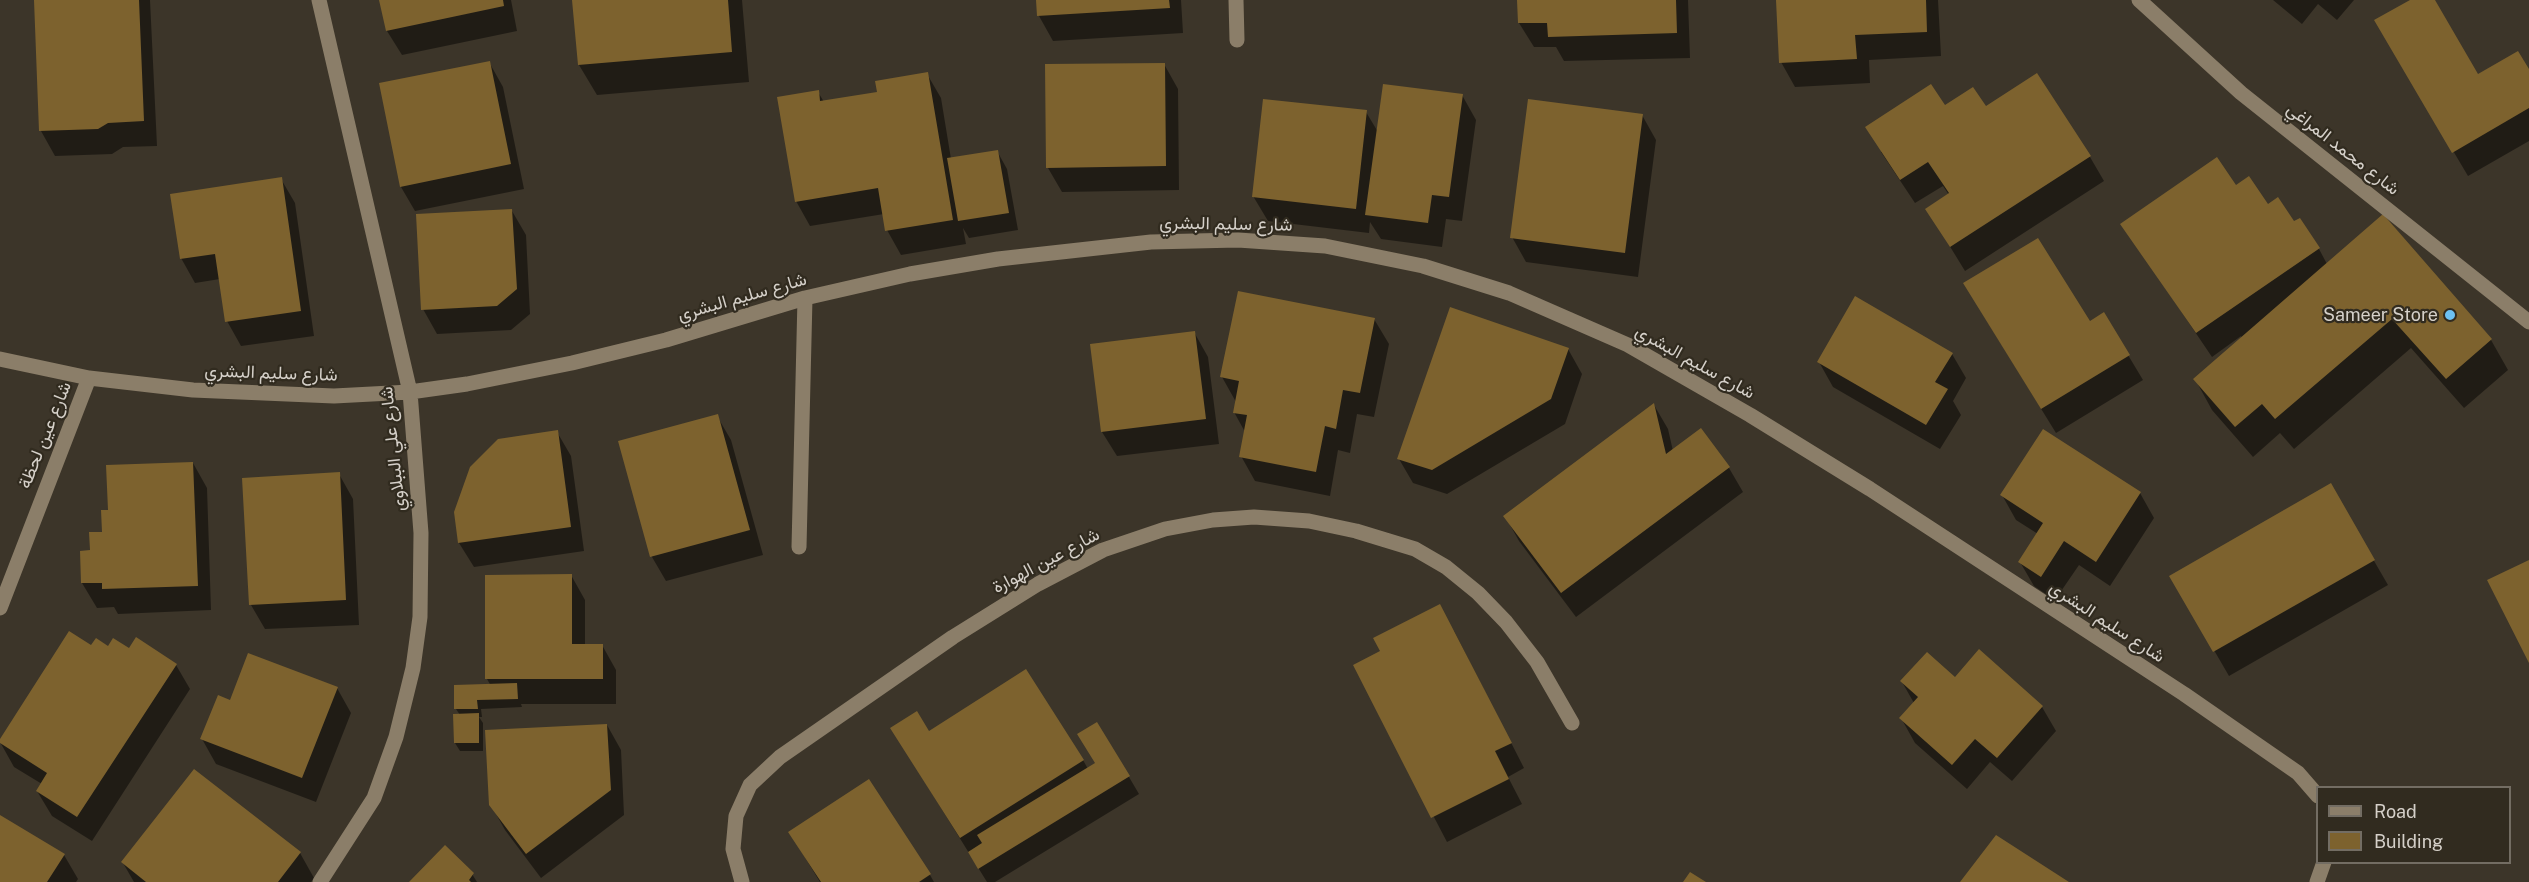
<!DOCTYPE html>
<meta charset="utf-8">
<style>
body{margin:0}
#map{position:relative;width:2529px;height:882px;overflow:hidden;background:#3c3529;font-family:"Public Sans",sans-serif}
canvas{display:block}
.legend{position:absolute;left:2316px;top:786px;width:195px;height:78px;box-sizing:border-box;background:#312b1f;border:2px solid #736d63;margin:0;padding:8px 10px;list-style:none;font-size:18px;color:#d5d0c9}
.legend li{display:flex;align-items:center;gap:12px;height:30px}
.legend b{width:30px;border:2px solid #736d63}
</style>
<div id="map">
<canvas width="2529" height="882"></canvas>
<ul class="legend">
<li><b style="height:8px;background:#8b7e69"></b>Road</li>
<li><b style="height:16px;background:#7d622e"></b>Building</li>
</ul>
</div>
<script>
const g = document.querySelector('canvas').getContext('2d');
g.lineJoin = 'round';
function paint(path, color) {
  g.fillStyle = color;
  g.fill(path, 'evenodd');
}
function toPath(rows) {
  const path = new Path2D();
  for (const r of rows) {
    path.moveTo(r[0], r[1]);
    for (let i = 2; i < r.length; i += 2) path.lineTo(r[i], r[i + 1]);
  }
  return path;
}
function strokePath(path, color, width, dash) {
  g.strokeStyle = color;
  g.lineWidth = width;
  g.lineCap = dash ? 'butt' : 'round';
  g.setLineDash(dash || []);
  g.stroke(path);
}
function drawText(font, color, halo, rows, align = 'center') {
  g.font = font + ' "Public Sans",Vazirmatn,sans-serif';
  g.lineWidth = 4.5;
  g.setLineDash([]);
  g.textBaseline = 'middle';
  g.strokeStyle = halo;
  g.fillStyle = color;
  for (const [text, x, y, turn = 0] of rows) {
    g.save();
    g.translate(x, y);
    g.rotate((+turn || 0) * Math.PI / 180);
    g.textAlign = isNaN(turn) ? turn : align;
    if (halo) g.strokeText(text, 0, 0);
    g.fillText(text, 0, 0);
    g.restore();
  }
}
paint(toPath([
 [36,0,150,0,157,146,123,147,112,154,55,156,41,131],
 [381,0,511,0,517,31,402,55,387,31],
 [574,0,742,0,749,82,597,95,579,65],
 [1038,0,1181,0,1183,33,1053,41,1039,16],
 [1519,0,1688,0,1690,58,1564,61,1556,47,1534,47,1519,23],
 [1778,0,1938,0,1941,56,1869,60,1870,83,1795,87,1781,62],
 [2273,0,2354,0,2337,20,2318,4,2302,24],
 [2413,0,2433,0,2478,76,2529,72,2529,141,2468,176,2376,21],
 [489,62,503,87,524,189,415,211,401,187],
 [1164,64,1178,89,1179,190,1062,192,1048,168],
 [927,74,941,98,951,159,997,151,1007,169,1018,230,969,238,963,228,966,244,901,255,887,230,884,214,810,226,796,201,818,92,824,102,879,93],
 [1462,95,1476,120,1462,221,1446,219,1442,247,1381,239,1370,222,1369,233,1268,221,1253,196,1366,112,1378,132],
 [1944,107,1985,108,2090,157,2104,181,1965,271,1927,209,1949,195,1943,186,1915,203,1881,152],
 [1642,115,1656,140,1638,277,1526,262,1512,237],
 [281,179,295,203,314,336,241,346,227,321,220,279,195,283,181,258],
 [2236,187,2294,223,2319,249,2327,264,2491,340,2508,370,2464,408,2411,348,2294,449,2280,433,2253,457,2212,410,2195,379,2242,338,2241,336,2212,357,2122,224],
 [512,211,526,235,530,314,511,330,437,334,423,309],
 [1979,308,2089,323,2128,355,2143,380,2056,433],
 [1374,319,1389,344,1374,417,1357,414,1350,453,1338,450,1330,496,1255,481,1241,456,1245,432,1234,412,1236,402,1222,377],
 [1194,332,1208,357,1219,444,1117,456,1102,432],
 [1568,349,1582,374,1565,424,1447,494,1413,483,1399,459],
 [1952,354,1966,378,1953,401,1961,415,1940,449,1833,387,1819,362],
 [1654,405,1668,429,1673,451,1729,468,1743,492,1576,617,1519,541,1505,516],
 [717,416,731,440,763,555,666,581,652,557,620,442],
 [557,432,571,456,584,551,474,567,459,543],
 [193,463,207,488,211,610,118,614,114,607,97,608,82,583,91,551,104,534,110,511],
 [339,474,353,499,359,625,265,629,251,605],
 [2330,485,2388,585,2229,676,2171,576],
 [2140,493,2154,518,2110,586,2079,565,2055,600,2034,586,2020,562,2038,534,2016,520,2002,495],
 [571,575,585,600,585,645,602,645,616,670,616,704,521,704,522,707,481,709,482,717,479,717,483,723,483,751,460,751,455,743,460,715,456,709,491,686,487,679],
 [1454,631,1524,768,1508,777,1522,804,1447,842,1355,666],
 [92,647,130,650,176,665,190,689,92,841,52,816,37,791,42,784,14,767,0,742],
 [1955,679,2042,707,2056,731,2012,781,1990,762,1967,789,1915,743,1901,718,1914,703,1902,682],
 [337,688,351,713,316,802,216,764,202,739,231,702],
 [607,725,621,750,624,815,541,878,505,830,491,805],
 [892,729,1083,760,1088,769,1129,777,1139,794,995,882,987,882],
 [194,771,300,853,314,878,311,882,134,882,123,863],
 [0,817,64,855,78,879,76,882,0,882],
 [790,833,930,875,934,882,820,882],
 [472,874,477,882,412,882]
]), '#0007');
paint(toPath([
 [34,0,139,0,144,121,108,123,98,129,39,131],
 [379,0,503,0,504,6,386,31],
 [572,0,728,0,732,52,578,65],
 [1036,0,1169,0,1170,8,1037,16],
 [1517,0,1676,0,1677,33,1548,37,1547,23,1518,23],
 [1776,0,1926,0,1927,32,1855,35,1857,59,1779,63],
 [2410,0,2435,0,2478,74,2518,51,2529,69,2529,108,2452,153,2374,20],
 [490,61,511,164,400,187,379,83],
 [1165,63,1166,166,1046,168,1045,64],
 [928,72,953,220,885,231,878,188,795,202,777,97,819,90,820,101,877,92,875,81],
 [2037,73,2091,156,1950,247,1925,209,1949,193,1928,162,1900,180,1865,127,1931,84,1945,105,1973,87,1986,106],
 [1383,84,1463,94,1449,197,1432,195,1428,223,1365,215],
 [1263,99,1367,110,1356,209,1252,197],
 [1528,99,1643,114,1625,253,1510,238],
 [998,150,1009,213,958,221,947,158],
 [2217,157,2236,185,2249,176,2268,204,2278,197,2294,221,2300,218,2320,248,2196,333,2120,224],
 [282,177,301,311,225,322,215,254,180,259,170,194],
 [512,209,517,289,497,306,421,310,416,214],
 [2383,214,2492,339,2446,379,2392,319,2275,419,2262,404,2235,427,2193,379],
 [2038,238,2090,321,2104,312,2130,355,2041,409,1963,283],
 [1238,291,1375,318,1360,393,1343,390,1336,429,1325,426,1316,472,1239,457,1247,415,1233,413,1239,381,1220,377],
 [1855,296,1953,353,1935,382,1948,389,1926,425,1817,362],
 [1450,307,1569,348,1551,399,1432,470,1397,459],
 [1195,331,1206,419,1101,432,1090,344],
 [1654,403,1666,454,1701,428,1730,467,1561,593,1503,516],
 [718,414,750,530,650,557,618,441],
 [2043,429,2141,492,2096,562,2064,541,2041,577,2018,562,2043,523,2000,495],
 [558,430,571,527,458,543,454,512,470,467,498,439],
 [193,462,198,586,102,589,102,583,81,583,80,551,90,550,89,532,102,532,101,510,108,510,106,465],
 [340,472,346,600,249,605,242,478],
 [2331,483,2375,560,2213,652,2169,576],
 [2529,560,2529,663,2487,580],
 [572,574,572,644,603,644,603,679,485,679,485,575],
 [1440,604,1512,743,1495,751,1509,779,1431,818,1353,665,1380,651,1373,638],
 [69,631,91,645,96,638,108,646,113,638,129,648,136,637,177,664,77,817,36,791,47,773,0,743,0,739],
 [1979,649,2043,706,1997,758,1975,739,1952,765,1899,718,1918,697,1900,681,1927,652,1955,677],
 [248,653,338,687,302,778,200,739,218,695,230,700],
 [1026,669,1084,760,960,838,890,728,917,711,929,731],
 [517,683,518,699,477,700,478,709,454,709,454,685],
 [479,713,479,743,454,743,453,714],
 [1097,722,1130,776,978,869,968,852,982,843,977,835,1095,763,1077,734],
 [607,724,611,790,526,854,489,805,485,730],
 [194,769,301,852,278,882,146,882,121,862],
 [869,779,931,874,919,882,821,882,788,832],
 [0,815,65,854,47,882,0,882],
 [1996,835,2069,882,1960,882],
 [445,845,474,873,469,880,471,882,409,882],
 [1690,872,1706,882,1683,882]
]), '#7d622e');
strokePath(toPath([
 [319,0,410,392,421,533,420,617,413,668,396,737,374,798,320,882],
 [1236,0,1237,40],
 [2139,0,2241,93,2529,322],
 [0,359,89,378,193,390,334,396,410,392,467,384,572,363,666,340,805,298,910,274,998,259,1151,242,1238,240,1325,246,1423,266,1509,293,1628,345,1750,415,1870,489,2184,694,2298,773,2318,796],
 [799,547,805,298],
 [0,608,89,378],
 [742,882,733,849,736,816,750,785,780,757,953,637,1038,584,1103,550,1165,529,1213,520,1254,517,1309,521,1356,531,1415,549,1446,567,1478,593,1506,622,1537,662,1572,723],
 [2317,882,2324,862]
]), '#8b7e69', 15);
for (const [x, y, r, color] of [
 [2450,315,6,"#6dc2f3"]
]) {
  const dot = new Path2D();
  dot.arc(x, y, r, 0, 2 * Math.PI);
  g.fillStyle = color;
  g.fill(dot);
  strokePath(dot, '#312b1f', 2);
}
drawText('18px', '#d5d0c9', '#312b1f', [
 ["شارع محمد المراغي",2343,149,38],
 ["شارع سليم البشري",1226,224,1],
 ["شارع سليم البشري",742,297,-16],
 ["شارع سليم البشري",1695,362,29],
 ["شارع سليم البشري",271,373,2],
 ["شارع عين لحظة",45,435,-68],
 ["شارع علي الببلاوي",393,449,-96],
 ["شارع عين الهوارة",1046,561,-28],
 ["شارع سليم البشري",2107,622,33]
]);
drawText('18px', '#d5d0c9', '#312b1f', [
 ["Sameer Store",2438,315]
], 'right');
</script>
